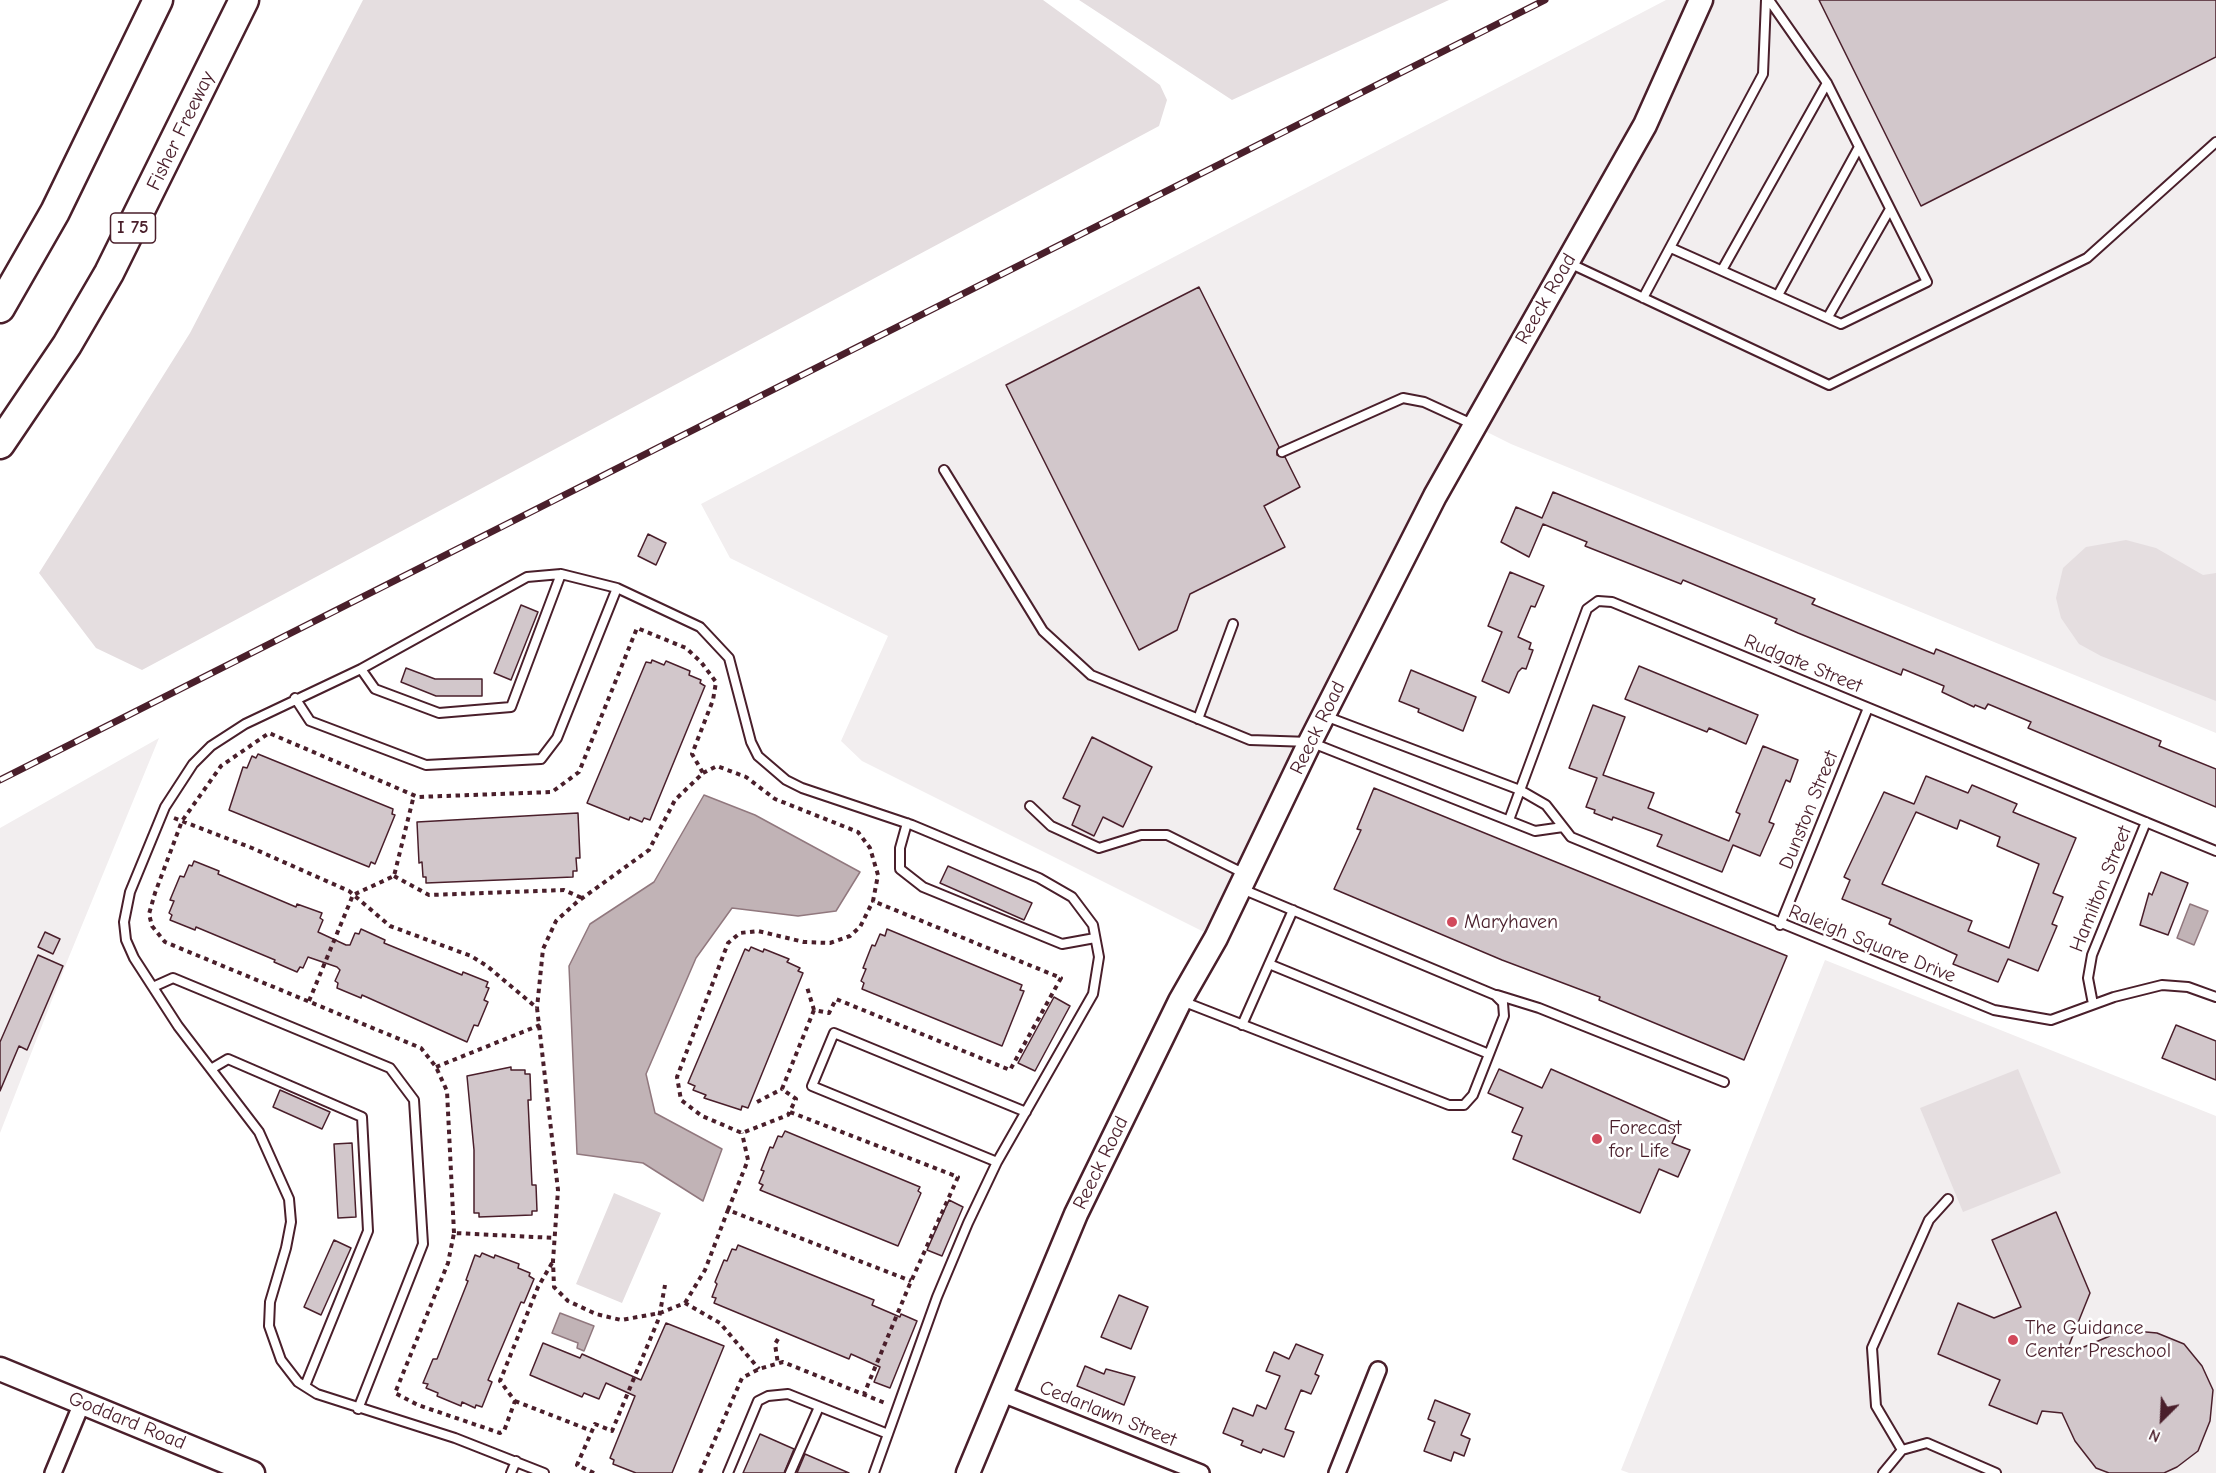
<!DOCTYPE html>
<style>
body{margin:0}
#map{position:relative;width:2216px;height:1473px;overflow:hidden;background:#fff;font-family:"Comic Neue",sans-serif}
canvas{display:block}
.north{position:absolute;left:2132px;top:1389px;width:60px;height:60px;-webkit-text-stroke:4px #fff;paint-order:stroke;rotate:204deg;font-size:16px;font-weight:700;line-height:24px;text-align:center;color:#4a1f2b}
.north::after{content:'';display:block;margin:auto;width:21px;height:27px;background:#4a1f2b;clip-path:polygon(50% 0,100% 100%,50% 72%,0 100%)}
</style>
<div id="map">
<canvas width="2216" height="1473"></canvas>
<div class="north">N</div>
</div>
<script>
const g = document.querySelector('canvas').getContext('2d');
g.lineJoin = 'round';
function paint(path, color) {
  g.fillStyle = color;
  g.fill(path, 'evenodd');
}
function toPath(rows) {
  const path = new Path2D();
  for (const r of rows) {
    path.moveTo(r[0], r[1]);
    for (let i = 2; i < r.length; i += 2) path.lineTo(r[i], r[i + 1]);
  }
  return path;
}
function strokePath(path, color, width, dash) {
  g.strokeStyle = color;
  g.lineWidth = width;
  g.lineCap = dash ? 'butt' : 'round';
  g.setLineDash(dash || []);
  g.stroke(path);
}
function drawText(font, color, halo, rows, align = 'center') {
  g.font = font + ' "Comic Neue",sans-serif';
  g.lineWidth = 5;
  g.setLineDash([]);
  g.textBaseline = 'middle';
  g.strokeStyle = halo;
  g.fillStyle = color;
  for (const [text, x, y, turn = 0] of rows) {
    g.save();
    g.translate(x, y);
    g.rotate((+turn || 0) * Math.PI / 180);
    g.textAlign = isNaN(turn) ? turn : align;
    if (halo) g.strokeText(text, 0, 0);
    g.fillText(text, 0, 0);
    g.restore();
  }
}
paint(toPath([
 [1666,0,2216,0,2216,733,1511,444,1473,425,1216,938,862,761,841,741,888,636,730,558,701,504],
 [159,738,66,964,0,1133,0,828],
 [1825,960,2216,1116,2216,1473,1629,1473,1621,1470]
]), '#f2eeef');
paint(toPath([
 [363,0,1043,0,1160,85,1167,100,1159,126,142,670,96,648,39,573,190,333],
 [1079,0,1449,0,1232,100],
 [2126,540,2156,548,2203,575,2216,573,2216,701,2101,656,2079,644,2061,618,2056,598,2063,568,2086,547],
 [2018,1069,2061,1173,1963,1212,1920,1108],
 [614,1193,661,1213,622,1303,576,1284]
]), '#e5dee0');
const water = toPath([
 [704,795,755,815,860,872,836,911,798,916,732,908,696,958,646,1074,655,1113,722,1149,703,1201,643,1163,577,1154,569,966,590,924,654,882,704,795],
 [2190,904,2208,911,2194,945,2177,938,2190,904],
 [560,1313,594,1326,584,1351,577,1348,578,1343,552,1333,560,1313]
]);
paint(water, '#c1b3b6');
strokePath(water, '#91787e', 1.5);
const building = toPath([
 [1819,0,2216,0,2216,57,1921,206,1819,0],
 [1199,287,1279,447,1277,455,1285,457,1300,487,1264,506,1285,547,1190,594,1177,630,1139,650,1006,385,1199,287],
 [1553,492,1815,599,1812,604,1934,654,1936,649,2161,741,2159,746,2216,769,2216,807,2028,728,2031,722,1988,704,1985,709,1975,705,1974,707,1942,692,1944,686,1903,669,1901,675,1798,633,1775,623,1777,619,1748,607,1683,580,1681,584,1585,546,1587,542,1543,524,1529,557,1501,542,1516,507,1542,518,1553,492],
 [648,534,666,543,656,565,638,556,648,534],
 [1510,572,1544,586,1535,607,1531,606,1518,637,1531,643,1529,649,1533,650,1526,669,1522,668,1518,672,1509,693,1482,681,1502,632,1488,626,1510,572],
 [521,605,538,612,511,680,494,673,521,605],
 [652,660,664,665,666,661,690,671,689,675,701,680,700,683,705,686,650,820,644,818,642,822,630,817,629,820,587,803,646,662,651,663,652,660],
 [1639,666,1758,715,1746,744,1709,728,1707,732,1625,699,1639,666],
 [406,668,435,679,482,679,482,696,436,696,401,682,406,668],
 [1411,670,1476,697,1463,731,1418,712,1419,709,1399,701,1411,670],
 [1593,705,1625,717,1603,775,1654,793,1648,808,1729,841,1740,814,1736,812,1763,746,1798,760,1790,782,1786,780,1769,822,1774,824,1760,856,1733,845,1722,872,1657,846,1662,835,1613,817,1612,820,1594,813,1595,810,1586,807,1597,778,1569,768,1593,705],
 [1092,737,1152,767,1123,827,1103,817,1094,836,1072,825,1080,806,1063,798,1092,737],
 [258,754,393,809,392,814,395,815,375,864,371,862,369,867,229,810,243,767,247,768,252,756,256,758,258,754],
 [1926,776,1968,793,1972,785,2017,804,2013,812,2076,838,2053,893,2063,897,2052,924,2057,926,2038,971,2008,959,1998,982,1953,964,1957,955,1889,924,1891,919,1842,899,1850,880,1844,877,1884,792,1914,804,1926,776],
 [1916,812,1957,829,1960,820,2000,837,1997,846,2039,864,2009,948,1968,931,1972,921,1882,884,1916,812],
 [1374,788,1787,956,1744,1060,1599,1000,1600,997,1502,960,1334,889,1361,830,1357,829,1374,788],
 [578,813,580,858,576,858,577,871,573,871,573,877,426,883,426,877,423,877,422,862,419,863,417,822,578,813],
 [194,861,219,871,218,874,296,907,297,904,322,913,320,918,323,920,318,932,346,945,350,945,355,933,359,934,361,929,385,940,384,943,462,975,463,972,488,982,486,987,489,988,484,1000,488,1002,478,1026,474,1025,467,1042,362,995,361,998,337,988,338,983,335,981,340,970,337,967,308,957,303,968,300,967,297,972,274,962,275,960,196,927,195,930,170,920,172,915,169,913,174,901,170,900,180,876,184,877,189,865,192,866,194,861],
 [948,866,1032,903,1024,920,940,883,948,866],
 [2161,872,2188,883,2168,935,2140,925,2149,893,2152,895,2161,872],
 [887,929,1022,985,1020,990,1024,991,1002,1046,862,989,864,983,861,981,866,969,863,968,872,945,875,946,880,934,885,936,887,929],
 [45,932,60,939,53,954,38,947,45,932],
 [751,947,763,952,764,949,789,959,787,962,800,968,798,971,803,973,748,1108,742,1106,741,1110,704,1098,706,1095,693,1090,695,1086,688,1083,745,949,749,951,751,947],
 [38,955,63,966,27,1050,19,1046,0,1091,0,1042,38,955],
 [1054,997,1070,1006,1035,1071,1018,1063,1054,997],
 [2176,1025,2216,1041,2216,1080,2162,1058,2176,1025],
 [511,1067,511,1070,525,1070,525,1074,530,1074,531,1100,528,1100,532,1185,536,1185,537,1211,532,1211,532,1215,479,1217,479,1213,474,1213,474,1150,467,1076,511,1067],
 [1499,1069,1542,1088,1551,1069,1680,1126,1672,1143,1690,1150,1678,1177,1659,1169,1640,1213,1513,1159,1522,1136,1512,1132,1523,1108,1488,1093,1499,1069],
 [280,1090,330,1112,322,1129,273,1107,280,1090],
 [785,1131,920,1187,918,1191,921,1193,898,1246,760,1190,763,1185,759,1183,764,1171,761,1170,770,1147,773,1148,778,1136,782,1137,785,1131],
 [352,1143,356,1217,338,1218,334,1144,352,1143],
 [949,1200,963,1207,942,1256,927,1250,949,1200],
 [2056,1212,2090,1293,2065,1355,2124,1330,2157,1333,2184,1344,2202,1366,2213,1390,2210,1421,2198,1451,2177,1467,2164,1473,2109,1473,2096,1468,2075,1441,2062,1413,2042,1411,2037,1424,1989,1405,2000,1380,1938,1354,1958,1303,1994,1318,2021,1307,1992,1240,2056,1212],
 [334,1240,351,1248,321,1315,304,1307,334,1240],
 [738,1245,874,1300,872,1305,900,1317,901,1314,917,1321,890,1388,874,1382,880,1367,851,1354,849,1359,714,1303,716,1298,712,1297,717,1284,715,1282,724,1260,727,1261,732,1249,736,1250,738,1245],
 [482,1253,494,1258,495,1255,519,1264,518,1268,530,1273,529,1276,534,1279,524,1303,521,1302,488,1380,492,1382,482,1407,476,1405,475,1408,462,1402,461,1406,437,1396,438,1393,426,1388,428,1384,423,1383,433,1359,437,1359,468,1281,466,1280,475,1255,480,1257,482,1253],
 [1119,1295,1148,1307,1131,1349,1101,1337,1119,1295],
 [666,1323,724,1346,672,1473,636,1473,613,1464,614,1460,610,1458,635,1396,606,1383,599,1399,584,1393,582,1397,530,1375,543,1343,580,1358,582,1354,641,1380,666,1323],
 [1296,1344,1323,1355,1315,1374,1319,1376,1311,1394,1301,1390,1285,1429,1294,1432,1284,1457,1263,1449,1261,1453,1241,1445,1243,1441,1223,1433,1233,1408,1253,1416,1257,1405,1266,1409,1280,1376,1266,1371,1274,1352,1289,1359,1296,1344],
 [1085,1366,1104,1374,1106,1369,1135,1377,1124,1405,1077,1386,1085,1366],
 [1435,1400,1470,1414,1461,1435,1470,1439,1464,1456,1454,1452,1451,1461,1424,1451,1435,1422,1428,1419,1435,1400],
 [760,1434,794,1449,784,1473,743,1473,760,1434],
 [805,1454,849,1473,797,1473,805,1454]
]);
paint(building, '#d2c7cb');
strokePath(building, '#4a1f2b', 1.5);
const lane = toPath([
 [1671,248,1841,324,1927,282,1827,83,1769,0],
 [1569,263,1829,385,2087,258,2216,142],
 [1722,270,1827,83],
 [1778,295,1859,147],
 [1643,298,1763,74,1766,0],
 [1828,317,1890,209],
 [1282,452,1403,398,1424,402,1472,424],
 [944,470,1043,631,1091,675,1250,740,1310,742,1535,831,1563,827],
 [361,669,375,689,439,713,511,707,561,574],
 [295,698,310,721,426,765,541,759,557,738,617,588],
 [1325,716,1520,790,1546,805,1571,837,1994,1010,2051,1020,2114,997,2162,985,2188,987,2216,997],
 [1198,719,1233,624],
 [1030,806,1051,826,1099,848,1141,835,1167,835,1245,874],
 [1509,820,1587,609,1598,601,1612,602,2216,851],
 [907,823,900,848,900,869,923,887,1062,944,1095,938],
 [1780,925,1868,708],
 [1269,964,1489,1054],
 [153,987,173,978,390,1068,414,1100,423,1244,358,1409],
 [1497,995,1539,1008,1724,1082],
 [1182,1001,1449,1105,1464,1105,1473,1095,1504,1016,1503,1003,1495,995,1242,889],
 [2093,1004,2088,978,2092,955,2146,822],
 [1242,1025,1293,910],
 [211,1069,228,1059,362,1117,368,1231,305,1386],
 [997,1162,812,1086,834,1033,1026,1112],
 [1902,1450,1876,1406,1872,1348,1929,1220,1948,1199],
 [511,1473,516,1461],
 [544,1473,455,1438,317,1394,298,1382,281,1360,269,1326,270,1302,286,1248,291,1222,289,1199,259,1132,178,1026,134,958,126,940,124,922,130,892,165,807,193,764,211,746,245,724,361,669,527,577,561,574,617,588,700,627,729,658,751,742,758,756,786,780,802,788,912,825,1039,878,1072,897,1093,925,1099,957,1093,994,997,1162,968,1223,937,1297,874,1473],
 [728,1473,758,1401,768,1396,788,1394,888,1434],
 [790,1473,819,1407],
 [1883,1473,1902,1450,1927,1443,1996,1473]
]);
const street = toPath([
 [1000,1393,1201,1473],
 [53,1473,82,1403],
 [1337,1473,1378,1370]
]);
const secondary = toPath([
 [0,1369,253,1473],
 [968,1473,1076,1214,1180,1001,1216,938,1310,742,1435,496,1645,125,1701,0]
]);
const highway = toPath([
 [0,308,55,212,158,0],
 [0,444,67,345,109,273,244,0]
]);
strokePath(lane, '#4a1f2b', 12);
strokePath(street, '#4a1f2b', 20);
strokePath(secondary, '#4a1f2b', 27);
strokePath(highway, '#4a1f2b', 33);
strokePath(toPath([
 [703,773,717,766,746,777,775,799,858,832,870,848,878,875,873,901,1061,978,1010,1070,836,999,829,1013,814,1010,807,987],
 [174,818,252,848,349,891,390,926,471,956,487,966,537,1008,558,1190,553,1261,554,1287,568,1301,596,1314,621,1320,660,1313,685,1303,720,1323,759,1369],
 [394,876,429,895,564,890,582,898],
 [309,1001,353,895,394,876,414,795],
 [814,1010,782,1089,796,1099,788,1115,742,1133,702,1116,681,1100,677,1077,728,943,740,933,758,931,804,942,830,943,850,936,860,927,873,901],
 [436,1067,540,1025],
 [757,1102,782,1089],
 [790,1112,958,1177,909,1286,864,1394],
 [728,1210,748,1160,742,1133],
 [454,1233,447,1091,436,1067,421,1048,165,942,152,926,149,914,155,893,182,821,221,766,269,733,418,797,552,792,579,772,637,628,686,648,701,662,716,682,713,700,692,754,703,773,675,800,649,850,577,902,556,921,543,949,537,1008],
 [552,1263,538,1287,500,1381,515,1401,504,1431,500,1433,418,1405,395,1393,448,1263,454,1233,555,1238],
 [685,1303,705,1270,728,1210,911,1281],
 [778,1339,775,1344,778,1364],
 [515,1401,592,1431],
 [594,1473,577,1465,595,1424,612,1431,659,1318,665,1285],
 [700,1473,742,1378,759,1369,783,1362,885,1403]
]), '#4a1f2b', 4, [4.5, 4.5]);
strokePath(lane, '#fff', 8);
strokePath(street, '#fff', 15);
strokePath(secondary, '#fff', 22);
strokePath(highway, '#fff', 28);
const rail = toPath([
 [0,780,1545,0]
]);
strokePath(rail, '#4a1f2b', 7);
strokePath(rail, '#fff', 4.5, [14]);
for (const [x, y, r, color] of [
 [1452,922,6,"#d1495b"],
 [1597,1139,6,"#d1495b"],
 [2013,1340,6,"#d1495b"]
]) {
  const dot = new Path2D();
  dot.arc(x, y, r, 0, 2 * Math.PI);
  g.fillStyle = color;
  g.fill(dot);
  strokePath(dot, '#fff', 2);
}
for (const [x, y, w] of [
 [133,228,45]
]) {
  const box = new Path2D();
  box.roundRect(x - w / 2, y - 15, w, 30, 4.5);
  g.fillStyle = '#fff';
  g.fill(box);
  strokePath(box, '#4a1f2b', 1.5);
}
drawText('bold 18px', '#4a1f2b', null, [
 ["I 75",133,228]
]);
drawText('20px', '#4a1f2b', '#fff', [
 ["Fisher Freeway",181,131,-64],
 ["Reeck Road",1546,299,-60],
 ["Rudgate Street",1803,664,22],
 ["Reeck Road",1318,728,-64],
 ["Dunston Street",1809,810,-68],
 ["Hamilton Street",2101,889,-68],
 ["Raleigh Square Drive",1872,944,22],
 ["Reeck Road",1101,1163,-64],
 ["Cedarlawn Street",1108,1414,22],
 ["Goddard Road",127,1421,22]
]);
drawText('20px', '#4a1f2b', '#fff', [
 ["Maryhaven",1464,922],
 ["Forecast",1609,1128],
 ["for Life",1609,1151],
 ["The Guidance",2025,1328],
 ["Center Preschool",2025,1351]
], 'left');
</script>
